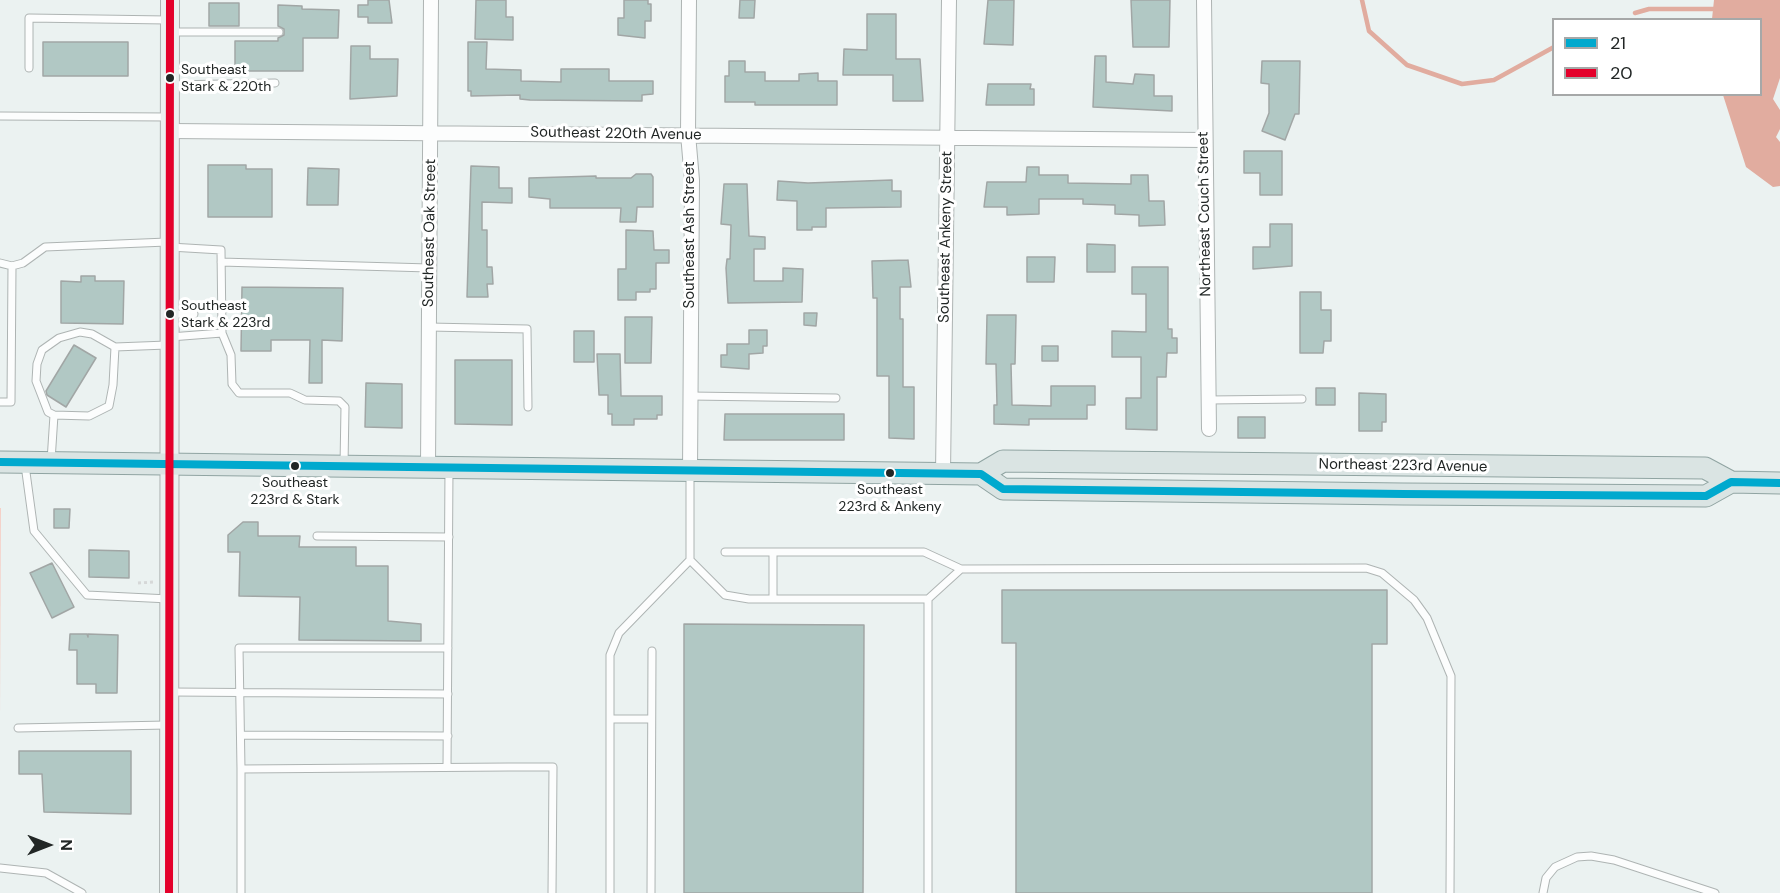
<!DOCTYPE html>
<style>
body{margin:0}
#map{position:relative;width:1780px;height:893px;overflow:hidden;background:#ebf2f1;font-family:"DM Sans",sans-serif}
canvas{display:block}
.legend{position:absolute;left:1552px;top:18px;width:210px;height:78px;box-sizing:border-box;background:#fff;border:2px solid #a6a8a8;margin:0;padding:8px 10px;list-style:none;font-size:18px;color:#212625}
.legend li{display:flex;align-items:center;gap:12px;height:30px}
.legend b{width:30px;border:2px solid #a6a8a8}
.north{position:absolute;left:18px;top:815px;width:60px;height:60px;-webkit-text-stroke:4px #fff;paint-order:stroke;rotate:90deg;font-size:16px;font-weight:700;line-height:24px;text-align:center;color:#212625}
.north::after{content:'';display:block;margin:auto;width:21px;height:27px;background:#212625;clip-path:polygon(50% 0,100% 100%,50% 72%,0 100%)}
</style>
<div id="map">
<canvas width="1780" height="893"></canvas>
<ul class="legend">
<li><b style="height:8px;background:#00a9ce"></b>21</li>
<li><b style="height:8px;background:#e4002b"></b>20</li>
</ul>
<div class="north">N</div>
</div>
<script>
const g = document.querySelector('canvas').getContext('2d');
g.lineJoin = 'round';
function paint(path, color) {
  g.fillStyle = color;
  g.fill(path, 'evenodd');
}
function toPath(rows) {
  const path = new Path2D();
  for (const r of rows) {
    path.moveTo(r[0], r[1]);
    for (let i = 2; i < r.length; i += 2) path.lineTo(r[i], r[i + 1]);
  }
  return path;
}
function strokePath(path, color, width, dash) {
  g.strokeStyle = color;
  g.lineWidth = width;
  g.lineCap = dash ? 'butt' : 'round';
  g.setLineDash(dash || []);
  g.stroke(path);
}
function drawText(font, color, halo, rows, align = 'center') {
  g.font = font + ' "DM Sans",sans-serif';
  g.lineWidth = 6;
  g.setLineDash([]);
  g.textBaseline = 'middle';
  g.strokeStyle = halo;
  g.fillStyle = color;
  for (const [text, x, y, turn = 0] of rows) {
    g.save();
    g.translate(x, y);
    g.rotate((+turn || 0) * Math.PI / 180);
    g.textAlign = isNaN(turn) ? turn : align;
    if (halo) g.strokeText(text, 0, 0);
    g.fillText(text, 0, 0);
    g.restore();
  }
}
paint(toPath([
 [0,508,1,508,0,717]
]), '#f5d0c7');
paint(toPath([
 [1714,0,1780,0,1780,78,1773,99,1780,110,1780,129,1776,137,1780,142,1780,186,1773,187,1746,167,1723,95,1760,94,1760,20,1712,19]
]), '#e1ac9f');
strokePath(toPath([
 [1362,0,1369,31,1407,65,1462,84,1494,80,1554,47],
 [1635,13,1649,9,1719,9]
]), '#e1ac9f', 4.5);
const building = toPath([
 [368,0,389,0,392,23,368,23,368,17,358,17,358,5,368,5,368,0],
 [476,0,506,0,506,17,513,17,513,40,475,39,476,0],
 [624,0,648,0,648,4,651,4,651,21,645,21,645,38,618,35,618,18,624,18,624,0],
 [740,0,755,0,754,18,739,18,740,0],
 [988,0,1014,0,1013,45,984,44,988,0],
 [1131,0,1170,0,1169,47,1133,47,1131,0],
 [209,3,239,3,239,26,209,26,209,3],
 [278,5,302,6,302,9,339,10,338,38,303,38,303,71,235,71,235,41,278,41,278,38,284,35,284,29,278,26,278,5],
 [867,14,896,14,896,59,920,59,923,101,893,101,893,75,843,75,844,49,867,50,867,14],
 [43,42,128,42,128,76,43,76,43,42],
 [468,42,487,42,486,69,521,70,521,81,561,82,561,69,609,69,609,81,653,81,653,94,642,95,642,101,530,100,520,99,520,95,471,96,471,91,468,91,468,42],
 [351,46,370,46,370,59,398,59,397,96,350,99,351,46],
 [1095,56,1106,56,1106,82,1133,84,1135,74,1154,75,1154,96,1172,96,1172,111,1093,107,1095,56],
 [729,61,745,61,745,72,765,72,765,81,799,81,799,74,818,73,818,81,837,81,837,105,755,105,755,102,725,102,725,76,729,76,729,61],
 [1262,61,1300,61,1299,114,1295,114,1285,140,1262,131,1269,113,1269,84,1261,83,1262,61],
 [988,84,1031,84,1030,89,1034,89,1034,105,986,105,988,84],
 [1244,151,1282,151,1282,195,1260,195,1260,173,1244,173,1244,151],
 [208,165,246,165,246,169,272,169,272,217,208,217,208,165],
 [471,166,499,167,499,188,512,188,512,203,482,202,482,230,487,230,487,267,492,267,493,284,487,284,488,297,467,297,471,166],
 [1027,167,1039,167,1039,175,1068,175,1068,183,1131,184,1131,175,1148,175,1149,201,1164,201,1165,225,1139,226,1139,215,1115,214,1115,205,1083,204,1083,199,1039,199,1039,214,1007,215,1007,207,984,207,987,182,1026,182,1027,167],
 [308,168,339,169,338,205,307,205,308,168],
 [636,174,651,174,653,177,653,207,637,207,636,222,620,222,621,208,550,208,550,199,529,197,529,178,596,176,596,178,631,178,636,174],
 [892,180,892,191,901,191,901,207,826,208,826,227,812,227,812,230,797,230,797,201,777,200,778,181,808,183,892,180],
 [724,184,747,184,749,236,765,237,765,249,754,249,754,281,783,281,783,268,803,269,802,302,728,303,726,268,727,259,730,259,731,225,721,224,724,184],
 [1270,224,1292,224,1292,266,1253,269,1253,247,1270,247,1270,224],
 [626,230,653,231,654,250,669,250,669,263,656,263,656,289,650,289,650,292,636,292,636,300,618,300,618,269,626,269,626,230],
 [1087,244,1115,245,1115,272,1087,272,1087,244],
 [1027,257,1055,257,1054,282,1027,282,1027,257],
 [908,260,911,287,900,287,900,319,903,319,903,387,914,387,914,439,889,438,889,376,877,376,877,298,873,298,872,261,908,260],
 [1132,267,1168,267,1168,329,1172,329,1172,338,1177,338,1177,353,1167,353,1166,377,1157,377,1157,430,1126,429,1126,398,1141,398,1141,357,1112,357,1112,331,1146,332,1146,294,1132,294,1132,267],
 [81,276,95,276,95,281,124,281,123,324,61,323,61,281,81,282,81,276],
 [242,287,343,288,342,341,322,340,322,383,309,383,310,340,271,340,271,351,241,351,242,287],
 [1300,292,1321,292,1321,310,1331,310,1331,341,1324,341,1323,353,1300,353,1300,292],
 [804,313,817,313,816,326,804,325,804,313],
 [987,315,1016,315,1015,364,1011,364,1012,405,1051,406,1051,386,1095,386,1095,405,1087,405,1087,419,1029,419,1029,425,994,424,994,405,997,405,996,364,986,364,987,315],
 [625,317,652,317,651,363,625,363,625,317],
 [749,330,767,330,767,346,763,346,763,353,749,354,749,369,721,367,721,355,727,355,727,344,749,344,749,330],
 [574,331,594,331,594,362,574,362,574,331],
 [74,345,96,358,66,407,47,395,46,391,74,345],
 [1042,346,1058,346,1058,361,1042,361,1042,346],
 [597,354,620,354,621,396,662,396,662,415,657,415,657,419,634,419,634,425,612,425,612,414,608,414,608,395,599,395,597,354],
 [455,360,512,360,512,425,455,424,455,360],
 [366,383,402,384,402,428,365,427,366,383],
 [1316,388,1335,388,1335,405,1316,405,1316,388],
 [1359,393,1386,394,1386,422,1382,422,1382,431,1359,431,1359,393],
 [725,414,844,414,844,440,724,440,725,414],
 [1238,417,1265,417,1265,438,1238,438,1238,417],
 [54,509,70,509,69,528,54,528,54,509],
 [243,522,258,522,258,536,300,536,299,547,356,547,356,566,388,566,388,621,421,624,421,641,299,640,300,597,239,596,240,552,228,552,228,535,243,522],
 [89,550,129,551,129,578,89,577,89,550],
 [52,563,74,607,52,618,30,573,52,563],
 [1002,590,1387,590,1387,644,1372,644,1372,893,1016,893,1016,643,1002,643,1002,590],
 [684,624,864,625,863,893,684,893,684,624],
 [70,634,87,634,88,637,88,634,118,635,117,693,96,693,96,684,77,684,77,650,69,650,70,634],
 [19,751,131,751,131,814,44,812,42,774,19,774,19,751]
]);
paint(building, '#b1c8c4');
strokePath(building, '#a1a6a5', 1.5);
const lane = toPath([
 [171,32,279,32],
 [29,68,29,18,167,20],
 [171,85,275,83],
 [0,116,168,117],
 [221,262,429,268],
 [0,263,12,266],
 [170,314,194,314],
 [429,327,527,329,528,407],
 [222,333,231,355,232,384,239,393,290,393,305,400,339,401,345,407,344,465],
 [170,337,222,333,221,250,170,247],
 [690,396,836,398],
 [1209,400,1302,399],
 [0,402,11,402,12,266,23,263,45,247,167,242],
 [54,415,89,416,109,406,113,385,115,347],
 [51,461,54,415,48,412,36,381,37,364,42,350,59,338,80,332,92,334,115,347,167,345],
 [25,465,34,531,87,595,169,599],
 [317,536,449,537],
 [725,552,924,552,961,569],
 [773,552,773,599],
 [690,560,725,595,749,599,928,599,961,569,1366,568,1382,573,1414,600,1427,618,1451,676,1450,893],
 [928,599,928,893],
 [172,692,448,694],
 [610,719,651,719],
 [18,728,167,725],
 [243,735,448,736],
 [447,767,449,469],
 [241,769,239,648,448,648],
 [0,868,46,873,82,893],
 [241,893,241,769,509,767,553,767,552,893],
 [610,893,610,655,619,633,690,560,690,473],
 [651,893,652,651],
 [1543,893,1546,878,1555,867,1577,857,1591,856,1614,860,1715,893]
]);
const street = toPath([
 [689,0,688,134,692,180,690,470],
 [1204,0,1209,429],
 [171,131,1204,140],
 [428,467,431,0],
 [943,473,949,0]
]);
const secondary = toPath([
 [169,893,170,0]
]);
const primary = toPath([
 [0,462,981,474,1003,461,1705,468,1731,482],
 [981,474,1003,489,1403,494,1706,496,1731,482,1780,483]
]);
strokePath(lane, '#aeb4b3', 9);
strokePath(street, '#aeb4b3', 16);
strokePath(secondary, '#aeb4b3', 20);
strokePath(primary, '#90a4a2', 23);
strokePath(toPath([
 [138,583,154,582]
]), '#d6d8d8', 3, [3, 3]);
strokePath(lane, '#fcfdfd', 7);
strokePath(street, '#fcfdfd', 14);
strokePath(secondary, '#ebf0f0', 18);
strokePath(primary, '#dae4e3', 21);
strokePath(toPath([
 [0,462,981,474,1003,489,1403,494,1706,496,1731,482,1780,483]
]), '#00a9ce', 8);
strokePath(toPath([
 [169,893,170,0]
]), '#e4002b', 8);
for (const [x, y, r, color] of [
 [170,78,5,"#212625"],
 [170,314,5,"#212625"],
 [295,466,5,"#212625"],
 [890,473,5,"#212625"]
]) {
  const dot = new Path2D();
  dot.arc(x, y, r, 0, 2 * Math.PI);
  g.fillStyle = color;
  g.fill(dot);
  strokePath(dot, '#fff', 2);
}
drawText('14px', '#212625', '#fff', [
 ["Southeast",181,70],
 ["Stark & 220th",181,87],
 ["Southeast",181,306],
 ["Stark & 223rd",181,323],
 ["Southeast",295,483,"center"],
 ["223rd & Stark",295,500,"center"],
 ["Southeast",890,490,"center"],
 ["223rd & Ankeny",890,507,"center"]
], 'left');
drawText('15px', '#212625', '#fff', [
 ["Southeast 220th Avenue",616,134,1],
 ["Northeast Couch Street",1205,214,-91],
 ["Southeast Oak Street",430,233,-89],
 ["Southeast Ash Street",690,235,-90],
 ["Southeast Ankeny Street",946,237,-89],
 ["Northeast 223rd Avenue",1403,466,1]
]);
</script>
